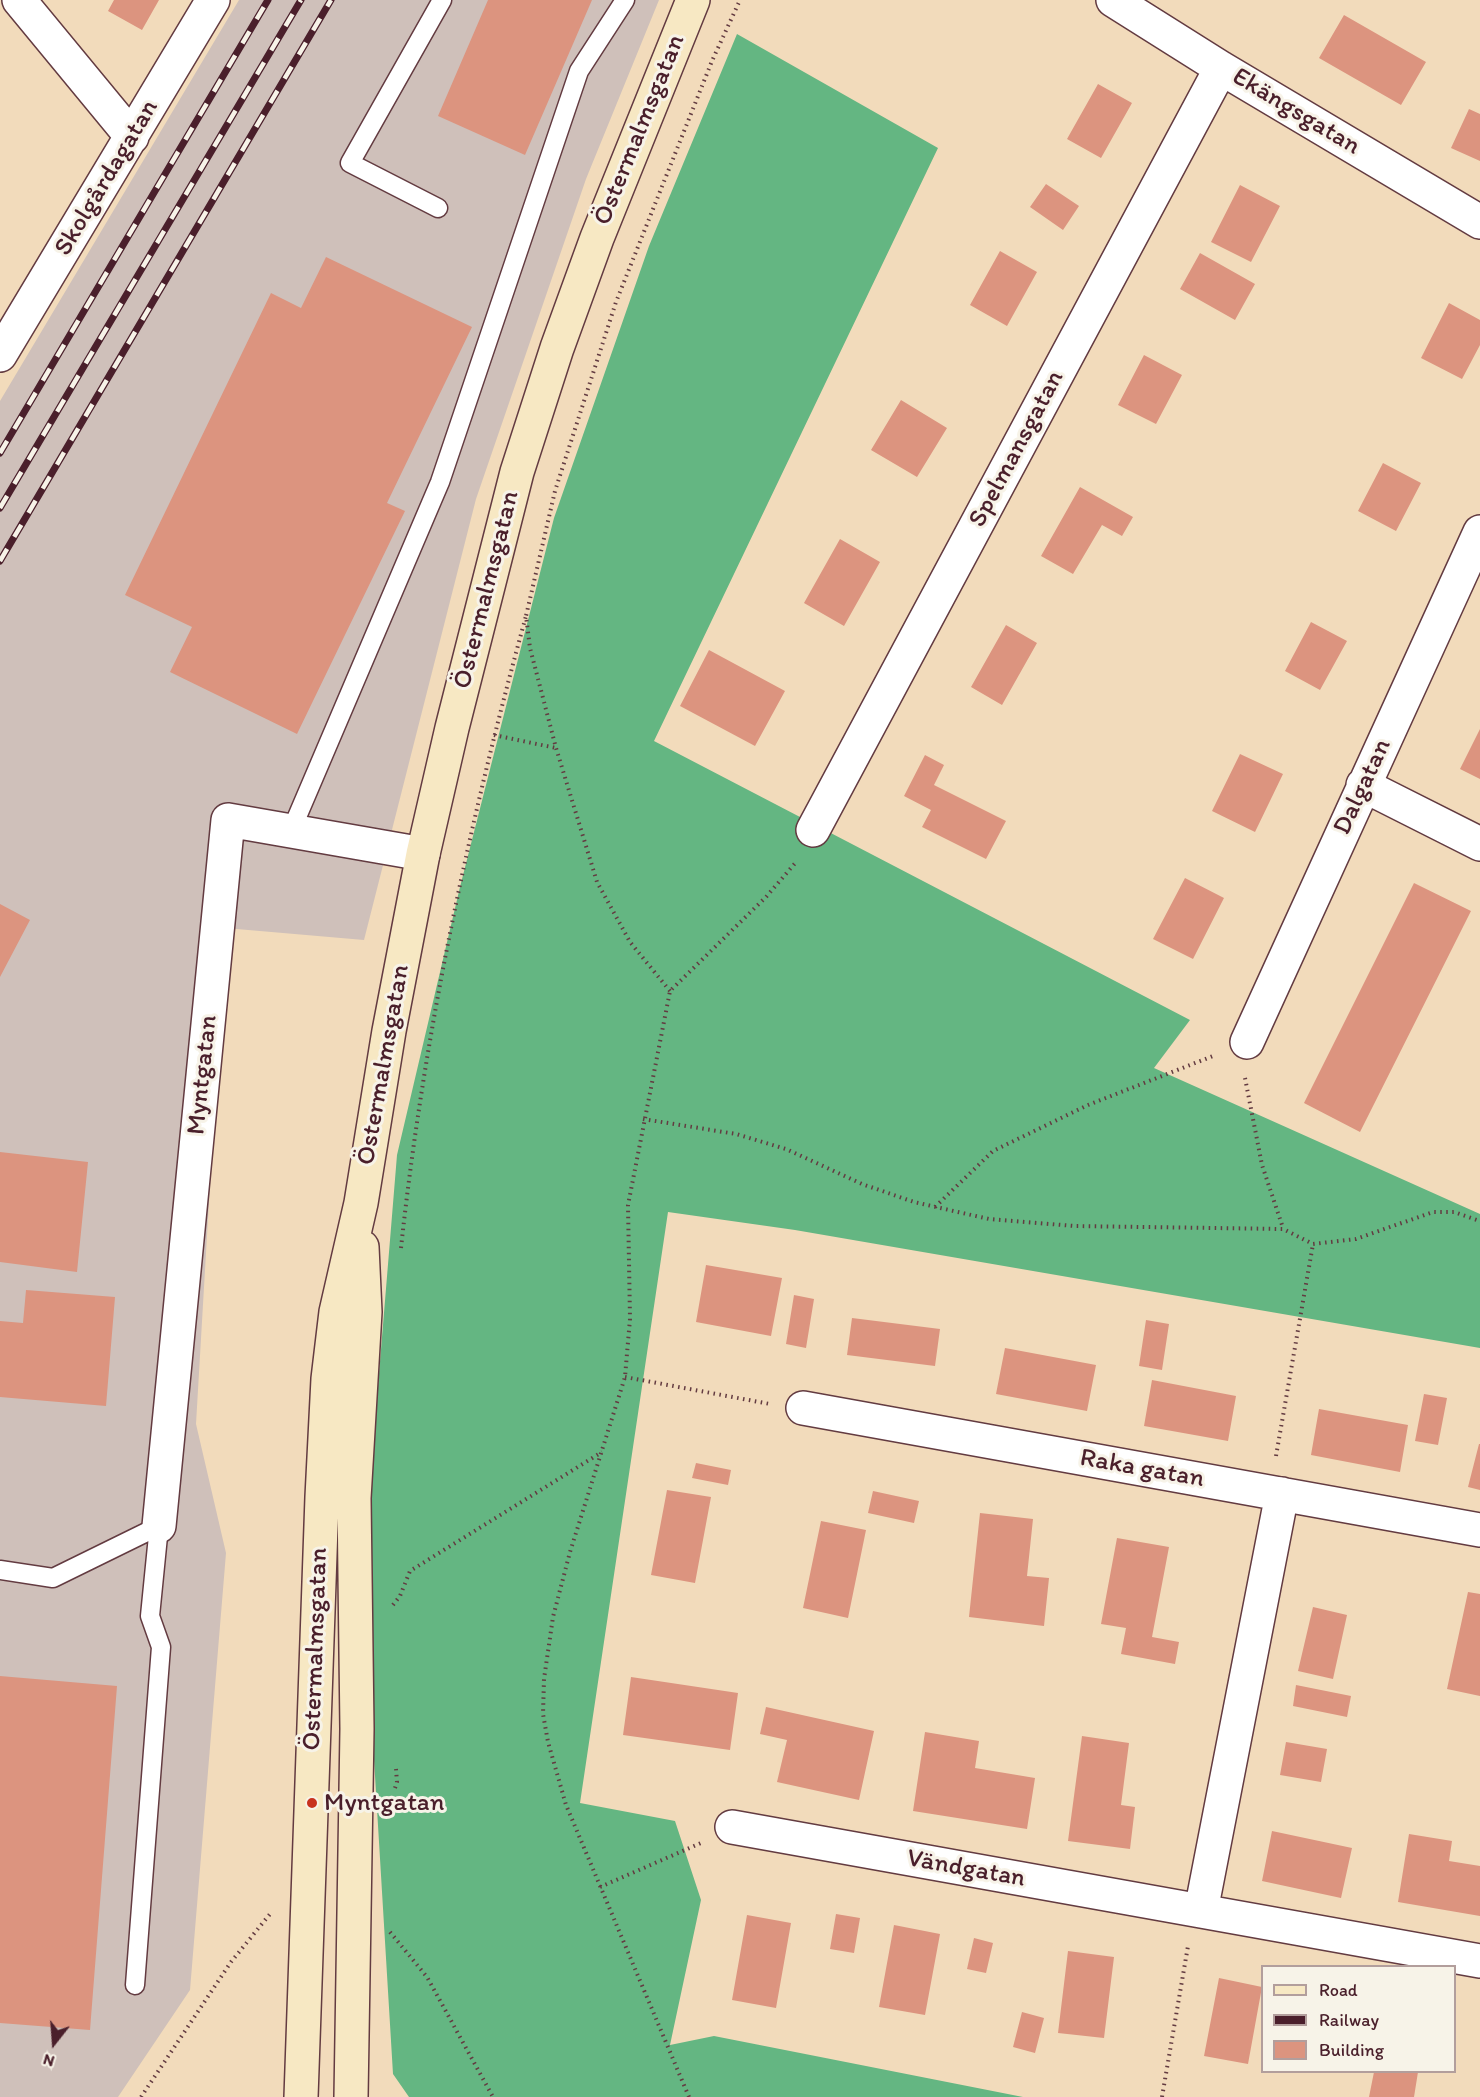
<!DOCTYPE html>
<html>
<head>
<meta charset="utf-8">
<style>
	body { margin:0 }
	#map { position:relative; width:1480px; height:2097px; overflow:hidden; background:#f2dbbb; font-family:Itim,sans-serif }
	canvas { display:block }
	.legend { position:absolute; left:1261px; top:1965px; width:195px; height:108px; box-sizing:border-box; background:#f7f3e8; border:2px solid #b29e9c; margin:0; padding:8px 10px; list-style:none; font-size:18px; color:#4a1f2b }
	.legend li { display:flex; align-items:center; gap:12px; height:30px }
	.legend b { width:30px; border:2px solid #b29e9c }
	.north { position:absolute; left:24px; top:2013px; width:60px; height:60px; -webkit-text-stroke:4px #f7f3e8; paint-order:stroke; rotate:197deg; font-size:16px; font-weight:700; line-height:24px; text-align:center; color:#4a1f2b }
	.north::after { content:''; display:block; margin:auto; width:21px; height:27px; background:#4a1f2b; clip-path:polygon(50% 0,100% 100%,50% 72%,0 100%) }
</style>
</head>
<body>
<div id="map">
<canvas width="1480" height="2097"></canvas>
<ul class="legend">
<li><b style="height:8px;background:#f7e8c3"></b>Road</li>
<li><b style="height:8px;background:#4a1f2b"></b>Railway</li>
<li><b style="height:16px;background:#dc947f"></b>Building</li>
</ul>
<div class="north">N</div>
</div>
<script>
const g = document.querySelector('canvas').getContext('2d');
g.lineJoin = 'round';
function fillPath(path, color) {
  g.fillStyle = color;
  g.fill(path, 'evenodd');
}
function stroke(path, color, width, dash) {
  g.strokeStyle = color;
  g.lineWidth = width;
  g.lineCap = dash ? 'butt' : 'round';
  g.setLineDash(dash || []);
  g.stroke(path);
}
function drawText(font, color, halo, rows, align = 'center') {
  g.font = font + ' Itim,sans-serif';
  g.lineWidth = 6;
  g.setLineDash([]);
  g.textBaseline = 'middle';
  g.strokeStyle = halo;
  g.fillStyle = color;
  for (const [text, x, y, turn = 0] of rows) {
    g.save();
    g.translate(x, y);
    g.rotate((+turn || 0) * Math.PI / 180);
    g.textAlign = isNaN(turn) ? turn : align;
    if (halo) g.strokeText(text, 0, 0);
    g.fillText(text, 0, 0);
    g.restore();
  }
}
const industrial = new Path2D(`
	M 239,0 L 659,0 L 586,179 L 476,499 L 364,940 L 225,928 L 196,1424 L 226,1553 L 190,1990 L 118,2097 L 0,2097 L 0,401 Z`);
const forest = new Path2D(`
	M 737,34 L 938,148 L 654,741 L 1190,1020 L 1154,1068 L 1480,1214 L 1480,1348 L 795,1230 L 668,1212 L 580,1803 L 675,1821 L 701,1900 L 670,2045 L 714,2036 L 1023,2097 L 409,2097 L 393,2074 L 372,1726 L 369,1495 L 397,1155 L 460,887 L 554,518 L 649,246 Z`);
const building = new Path2D(`
	M 114,0 L 159,0 L 142,30 L 108,11 Z
	M 488,0 L 592,0 L 525,155 L 438,116 Z
	M 1344,15 L 1426,62 L 1401,105 L 1319,58 Z
	M 1098,84 L 1132,103 L 1101,158 L 1067,139 Z
	M 1469,109 L 1480,114 L 1480,161 L 1451,148 Z
	M 1046,184 L 1079,206 L 1063,230 L 1030,207 Z
	M 1240,185 L 1280,206 L 1251,262 L 1211,242 Z
	M 1000,251 L 1037,272 L 1007,326 L 970,305 Z
	M 1200,253 L 1255,284 L 1235,320 L 1180,289 Z
	M 326,257 L 472,327 L 387,503 L 405,511 L 297,734 L 170,672 L 192,627 L 125,595 L 271,293 L 301,308 Z
	M 1449,303 L 1480,320 L 1480,345 L 1462,379 L 1421,358 Z
	M 1144,355 L 1182,375 L 1156,424 L 1118,405 Z
	M 901,400 L 947,428 L 917,477 L 871,450 Z
	M 1383,463 L 1421,483 L 1396,531 L 1358,511 Z
	M 1080,487 L 1133,517 L 1122,536 L 1102,525 L 1073,574 L 1041,556 Z
	M 840,539 L 880,562 L 844,626 L 804,603 Z
	M 1311,622 L 1347,641 L 1320,690 L 1285,671 Z
	M 1006,625 L 1037,643 L 1002,705 L 971,687 Z
	M 709,650 L 785,691 L 755,746 L 680,706 Z
	M 1480,729 L 1480,779 L 1460,769 Z
	M 1240,754 L 1283,774 L 1255,832 L 1212,811 Z
	M 925,755 L 944,765 L 934,785 L 1006,821 L 986,859 L 922,827 L 931,810 L 904,796 Z
	M 1185,878 L 1224,898 L 1193,959 L 1153,939 Z
	M 1414,883 L 1471,911 L 1360,1132 L 1304,1103 Z
	M 0,904 L 30,920 L 0,977 Z
	M 0,1152 L 88,1162 L 77,1272 L 0,1262 Z
	M 706,1265 L 782,1278 L 771,1336 L 696,1322 Z
	M 26,1290 L 115,1297 L 106,1406 L 0,1397 L 0,1321 L 23,1323 Z
	M 794,1295 L 814,1299 L 806,1348 L 786,1344 Z
	M 852,1318 L 940,1329 L 935,1366 L 847,1355 Z
	M 1146,1320 L 1169,1324 L 1162,1370 L 1139,1366 Z
	M 1005,1348 L 1096,1365 L 1087,1411 L 996,1394 Z
	M 1152,1380 L 1236,1396 L 1228,1441 L 1144,1426 Z
	M 1424,1394 L 1447,1398 L 1438,1445 L 1415,1441 Z
	M 1319,1409 L 1408,1425 L 1400,1472 L 1311,1455 Z
	M 1479,1444 L 1480,1444 L 1480,1490 L 1468,1487 Z
	M 696,1463 L 731,1470 L 728,1485 L 692,1478 Z
	M 667,1490 L 711,1497 L 695,1583 L 651,1575 Z
	M 873,1491 L 919,1501 L 914,1523 L 868,1513 Z
	M 980,1513 L 1033,1519 L 1027,1576 L 1049,1578 L 1044,1626 L 969,1617 Z
	M 821,1521 L 866,1530 L 848,1618 L 803,1608 Z
	M 1117,1538 L 1169,1547 L 1152,1637 L 1179,1642 L 1175,1664 L 1121,1654 L 1126,1628 L 1101,1624 Z
	M 1468,1592 L 1480,1594 L 1480,1696 L 1447,1689 Z
	M 1313,1607 L 1347,1615 L 1333,1679 L 1298,1671 Z
	M 0,1676 L 117,1686 L 90,2030 L 0,2023 Z
	M 631,1677 L 738,1693 L 730,1750 L 623,1735 Z
	M 1296,1685 L 1351,1696 L 1347,1717 L 1293,1706 Z
	M 766,1707 L 874,1731 L 859,1800 L 777,1782 L 787,1740 L 760,1734 Z
	M 925,1732 L 979,1741 L 975,1768 L 1035,1778 L 1027,1829 L 913,1811 Z
	M 1082,1736 L 1129,1743 L 1121,1805 L 1135,1807 L 1130,1849 L 1068,1841 Z
	M 1286,1742 L 1327,1749 L 1321,1782 L 1280,1775 Z
	M 1272,1831 L 1352,1848 L 1341,1898 L 1262,1881 Z
	M 1409,1834 L 1452,1841 L 1449,1861 L 1480,1866 L 1480,1916 L 1398,1902 Z
	M 836,1914 L 860,1918 L 854,1953 L 830,1949 Z
	M 747,1915 L 791,1923 L 776,2008 L 732,2000 Z
	M 894,1925 L 940,1934 L 925,2015 L 879,2007 Z
	M 974,1938 L 993,1943 L 986,1973 L 967,1969 Z
	M 1068,1951 L 1114,1957 L 1104,2038 L 1058,2033 Z
	M 1219,1978 L 1262,1987 L 1248,2064 L 1204,2056 Z
	M 1022,2012 L 1044,2018 L 1035,2053 L 1013,2047 Z
	M 1374,2072 L 1418,2072 L 1414,2097 L 1369,2097 Z`);
const path = new Path2D(`
	M 494,735 L 556,748
	M 670,991 L 630,942 L 597,882 L 556,748 L 530,648 L 526,616 L 555,491 L 616,302 L 712,61 L 740,0
	M 1245,1078 L 1262,1165 L 1283,1228
	M 643,1119 L 736,1134 L 786,1149 L 862,1184 L 914,1202 L 989,1219 L 1074,1226 L 1283,1229 L 1313,1244 L 1356,1239 L 1433,1212 L 1454,1212 L 1480,1221
	M 935,1207 L 993,1151 L 1088,1105 L 1213,1056
	M 401,1248 C 424,1034 469,823 526,616
	M 625,1377 L 770,1404
	M 1276,1456 L 1313,1244
	M 393,1605 L 400,1596 L 410,1571 L 602,1452
	M 395,1788 L 397,1782 L 396,1769
	M 600,1887 L 701,1843
	M 390,1932 L 427,1977 L 493,2097
	M 141,2097 L 231,1962 L 270,1914
	M 689,2097 L 566,1805 L 548,1742 L 543,1714 L 544,1679 L 553,1617 L 570,1552 L 625,1377 L 630,1319 L 628,1205 L 670,991 L 766,897 L 797,861
	M 1162,2097 L 1188,1946`);
const lane = new Path2D(`
	M 438,208 L 350,163 L 442,0
	M 291,831 L 440,482 L 579,71 L 625,0
	M 0,1570 L 53,1578 L 159,1526
	M 135,1985 L 161,1647 L 150,1616 L 159,1526`);
const street = new Path2D(`
	M 19,0 L 132,137
	M 1113,0 L 1221,68 L 1480,222
	M 0,355 L 213,0
	M 1363,785 L 1480,844
	M 813,830 L 1221,68
	M 1247,1042 L 1480,532
	M 803,1408 L 1480,1530
	M 159,1526 L 228,820 L 423,854
	M 732,1827 L 1480,1961
	M 1201,1911 L 1282,1494`);
const secondary = new Path2D(`
	M 301,2097 L 322,1497 L 328,1379 L 336,1312 L 361,1203 L 389,1031 L 423,854 L 452,728 L 517,472 L 557,348 L 597,238 L 693,0
	M 351,2097 L 357,1729 L 354,1498 L 365,1312 L 362,1247`);
const rail = new Path2D(`
	M 0,453 L 268,0
	M 0,508 L 301,0
	M 0,561 L 331,0`);
const markers = [
	[312,1803,6,"#c8321e"]
];
const streetNames = [
	["Ekängsgatan",1296,112,31],
	["Östermalmsgatan",640,130,-68],
	["Skolgårdagatan",107,178,-59],
	["Spelmansgatan",1017,449,-62],
	["Östermalmsgatan",487,590,-76],
	["Dalgatan",1363,787,-65],
	["Östermalmsgatan",384,1065,-80],
	["Myntgatan",203,1075,-84],
	["Raka gatan",1142,1469,10],
	["Östermalmsgatan",316,1649,-88],
	["Vändgatan",966,1869,10]
];
const poiNames = [
	["Myntgatan",324,1803]
];
fillPath(industrial, '#cfc0ba');
fillPath(forest, '#64b682');
fillPath(building, '#dc947f');
stroke(lane, '#633b41', 21);
stroke(street, '#633b41', 36);
stroke(secondary, '#633b41', 36);
stroke(path, '#633b41', 4, [1.5, 4.5]);
stroke(lane, '#fff', 18);
stroke(street, '#fff', 33);
stroke(secondary, '#f7e8c3', 33);
stroke(rail, '#4a1f2b', 7);
stroke(rail, '#f7f3e8', 4.5, [14]);
for (const [x, y, r, color] of markers) {
  const dot = new Path2D();
  dot.arc(x, y, r, 0, 2 * Math.PI);
  g.fillStyle = color;
  g.fill(dot);
  stroke(dot, '#f7f3e8', 2);
}
drawText('26px', '#4a1f2b', '#f7f3e8', streetNames);
drawText('26px', '#4a1f2b', '#f7f3e8', poiNames, 'left');
</script>
</body>
</html>
